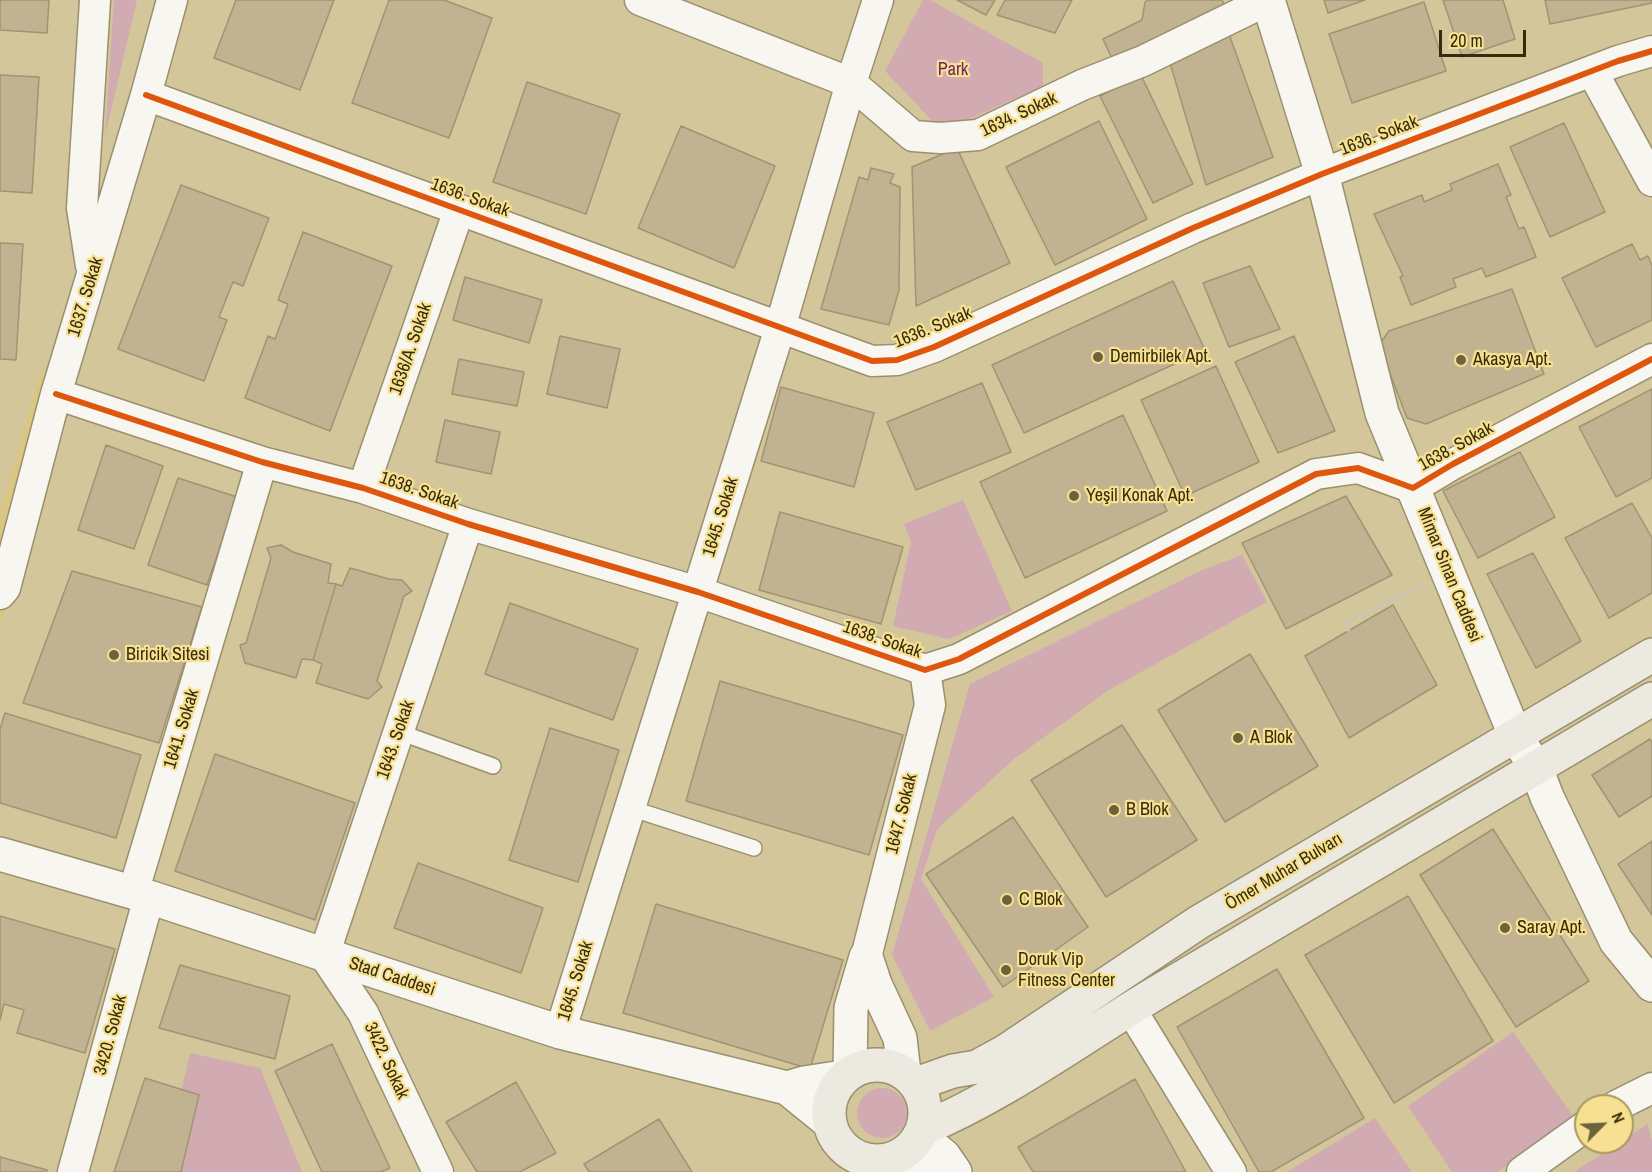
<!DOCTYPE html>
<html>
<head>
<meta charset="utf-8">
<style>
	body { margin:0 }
	#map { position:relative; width:1652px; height:1172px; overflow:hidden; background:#d3c69b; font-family:"Archivo Narrow",sans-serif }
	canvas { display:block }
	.north { position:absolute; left:1574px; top:1094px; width:60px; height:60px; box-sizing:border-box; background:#f7e091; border:2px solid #a9985b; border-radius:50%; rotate:66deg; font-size:16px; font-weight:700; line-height:24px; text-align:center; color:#352c0a }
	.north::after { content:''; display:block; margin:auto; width:21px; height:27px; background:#6c623d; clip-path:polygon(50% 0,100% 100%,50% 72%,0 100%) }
	.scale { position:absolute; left:1439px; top:30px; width:87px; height:27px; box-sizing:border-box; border:3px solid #352c0a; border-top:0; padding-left:8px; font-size:18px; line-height:21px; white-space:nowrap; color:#352c0a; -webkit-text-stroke:4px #f7e091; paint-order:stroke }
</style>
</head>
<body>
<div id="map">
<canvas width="1652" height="1172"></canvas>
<div class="north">N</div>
<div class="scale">20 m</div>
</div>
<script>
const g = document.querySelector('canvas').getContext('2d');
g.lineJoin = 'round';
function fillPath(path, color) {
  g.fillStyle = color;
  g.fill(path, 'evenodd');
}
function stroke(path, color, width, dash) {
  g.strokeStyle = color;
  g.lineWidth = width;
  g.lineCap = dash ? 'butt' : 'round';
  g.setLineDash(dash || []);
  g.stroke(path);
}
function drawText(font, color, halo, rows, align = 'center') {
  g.font = font + ' "Archivo Narrow",sans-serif';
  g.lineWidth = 4.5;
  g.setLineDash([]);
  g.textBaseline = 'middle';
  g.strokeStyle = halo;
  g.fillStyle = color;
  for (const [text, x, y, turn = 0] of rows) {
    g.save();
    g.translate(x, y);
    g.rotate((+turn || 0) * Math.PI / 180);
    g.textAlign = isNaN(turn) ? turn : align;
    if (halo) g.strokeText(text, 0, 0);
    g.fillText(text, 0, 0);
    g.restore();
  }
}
const built = new Path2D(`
	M 41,370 L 69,392 L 0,626 L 0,513 Z`);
const green = new Path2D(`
	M 114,0 L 137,0 L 105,136 Z
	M 923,0 L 930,0 L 1043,63 L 1043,86 L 942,131 L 885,71 Z
	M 963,500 L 1012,611 L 949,639 L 893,626 L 911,542 L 904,524 Z
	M 1242,555 L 1267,602 L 1107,691 L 1014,759 L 937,829 L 921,879 L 994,997 L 930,1031 L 892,955 L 970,684 L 1200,571 Z
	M 1513,1032 L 1577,1122 L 1497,1172 L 1452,1172 L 1408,1106 Z
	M 190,1053 L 260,1068 L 302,1172 L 163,1172 Z
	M857 1113a25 25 0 1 1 50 0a25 25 0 1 1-50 0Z
	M 1375,1118 L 1412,1172 L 1287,1172 Z
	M 1648,1124 L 1652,1141 L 1652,1172 L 1574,1172 Z`);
const building = new Path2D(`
	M 0,0 L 49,0 L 47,33 L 0,30 Z
	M 236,0 L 334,0 L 300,90 L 214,58 Z
	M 389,0 L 444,0 L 492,18 L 449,138 L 352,103 Z
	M 957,0 L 995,0 L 986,15 Z
	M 1005,0 L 1072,0 L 1055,33 L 997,15 Z
	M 1148,0 L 1222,0 L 1227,11 L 1113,61 L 1103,39 L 1142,20 L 1145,2 Z
	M 1324,0 L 1365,0 L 1328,13 Z
	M 1443,0 L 1503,0 L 1515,39 L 1462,57 Z
	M 1545,0 L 1652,0 L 1652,3 L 1550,24 Z
	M 1424,2 L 1446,71 L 1352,103 L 1329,34 Z
	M 1228,31 L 1273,157 L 1206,185 L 1168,56 Z
	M 0,75 L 39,77 L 32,193 L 0,191 Z
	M 1141,75 L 1193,184 L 1153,203 L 1100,96 Z
	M 527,82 L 620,114 L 586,214 L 493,182 Z
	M 1099,121 L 1147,219 L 1055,265 L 1006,167 Z
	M 1564,123 L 1605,212 L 1550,237 L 1510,147 Z
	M 681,126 L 775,166 L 734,268 L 638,228 Z
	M 957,148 L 1010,263 L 916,306 L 912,167 Z
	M 1498,164 L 1511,195 L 1506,197 L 1519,229 L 1524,227 L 1536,257 L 1486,277 L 1482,268 L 1453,279 L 1456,287 L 1411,305 L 1400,277 L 1403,276 L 1374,214 L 1422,195 L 1424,202 L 1452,190 L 1450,184 Z
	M 871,168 L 894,174 L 890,183 L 900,187 L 899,290 L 889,325 L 821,309 L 859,177 L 868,180 Z
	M 181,185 L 269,218 L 243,286 L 233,282 L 219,317 L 227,320 L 204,381 L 118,349 Z
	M 303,232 L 392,266 L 330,431 L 245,398 L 268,336 L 275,339 L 288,304 L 278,300 Z
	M 0,243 L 23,244 L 16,360 L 0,359 Z
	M 1632,244 L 1640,260 L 1648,256 L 1652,266 L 1652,320 L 1596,347 L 1562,278 Z
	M 1250,266 L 1280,329 L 1229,347 L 1203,283 Z
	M 465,277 L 542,300 L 529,343 L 453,320 Z
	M 1173,281 L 1205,350 L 1024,433 L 992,365 Z
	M 1512,289 L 1544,374 L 1426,424 L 1407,418 L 1379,345 L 1389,331 Z
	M 560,336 L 620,349 L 607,408 L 547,394 Z
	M 1294,336 L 1335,431 L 1278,453 L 1235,362 Z
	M 459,359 L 524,372 L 517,406 L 452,394 Z
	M 1216,366 L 1259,462 L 1185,496 L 1141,400 Z
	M 982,383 L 1011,452 L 916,490 L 887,422 Z
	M 781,387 L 874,413 L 854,487 L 761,461 Z
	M 1652,389 L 1652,478 L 1616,497 L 1579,427 Z
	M 1123,415 L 1167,511 L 1025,578 L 980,482 Z
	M 445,420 L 500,432 L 491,474 L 436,462 Z
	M 106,445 L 163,466 L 134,549 L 78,530 Z
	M 1520,452 L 1555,517 L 1478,558 L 1443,491 Z
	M 178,478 L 237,497 L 207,585 L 148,565 Z
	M 1346,496 L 1392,575 L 1286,629 L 1242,543 Z
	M 1632,503 L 1652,538 L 1652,593 L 1609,618 L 1565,538 Z
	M 780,512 L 903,547 L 881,624 L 759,590 Z
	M 281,545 L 293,552 L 331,564 L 328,583 L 336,584 L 313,660 L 302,659 L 296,678 L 245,663 L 240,645 L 246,643 L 271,558 L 267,548 Z
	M 1533,553 L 1581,641 L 1536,668 L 1487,574 Z
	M 350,568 L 389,579 L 402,580 L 412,591 L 404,596 L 377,681 L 382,687 L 368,699 L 316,683 L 322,664 L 313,660 L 336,584 L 342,586 Z
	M 72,571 L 202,607 L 159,743 L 23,703 Z
	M 510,603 L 638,649 L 613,720 L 485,674 Z
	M 1393,605 L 1437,685 L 1349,738 L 1305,656 Z
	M 1250,654 L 1318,766 L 1225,822 L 1158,710 Z
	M 720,681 L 903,735 L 869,855 L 686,801 Z
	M 5,713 L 141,755 L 116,838 L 0,803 L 0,729 Z
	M 1122,725 L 1197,840 L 1106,897 L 1031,780 Z
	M 550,728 L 619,750 L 578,882 L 509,860 Z
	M 1650,739 L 1652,743 L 1652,796 L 1619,817 L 1592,775 Z
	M 215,754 L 355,803 L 315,920 L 175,871 Z
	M 1013,817 L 1088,927 L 1003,987 L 926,874 Z
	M 1493,829 L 1589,981 L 1516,1027 L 1420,875 Z
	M 1652,841 L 1652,915 L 1618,864 Z
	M 418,863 L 543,908 L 521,973 L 394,928 Z
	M 1408,896 L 1493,1041 L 1394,1103 L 1305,955 Z
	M 656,904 L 843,960 L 810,1069 L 623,1013 Z
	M 0,916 L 115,949 L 85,1053 L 17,1033 L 24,1010 L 4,1004 L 0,1020 Z
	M 180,965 L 290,996 L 275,1059 L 159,1028 Z
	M 1277,969 L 1364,1118 L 1271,1172 L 1259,1172 L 1177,1027 Z
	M 332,1044 L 390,1168 L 381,1172 L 322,1172 L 275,1071 Z
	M 145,1078 L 199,1095 L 181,1172 L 114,1172 Z
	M 1135,1079 L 1186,1172 L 1033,1172 L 1018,1147 Z
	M 516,1082 L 556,1153 L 520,1172 L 477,1172 L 446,1122 Z
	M 659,1119 L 692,1172 L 589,1172 L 584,1164 Z
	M 0,1157 L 47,1170 L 47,1172 L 0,1172 Z`);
const path = new Path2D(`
	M 1349,631 L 1344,623 L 1421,586`);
const service = new Path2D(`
	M 399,732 L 493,766
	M 630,808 L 754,848`);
const minor = new Path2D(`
	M 640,0 L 851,83 L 913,136 L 940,138 L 978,135 L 1082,85 L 1143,61 L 1268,0
	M 1592,71 L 1652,181
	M 146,95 L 872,361 L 897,360 L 934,347 L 1193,228 L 1322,174 L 1618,61 L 1652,51
	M 91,266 L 82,208 L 95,0
	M 56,394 L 262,462 L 363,488 L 468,524 L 698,592 L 925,670 L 959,659 L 1316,474 L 1358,468 L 1413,488 L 1453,464 L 1652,359
	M 363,488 L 459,210
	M 0,594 L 5,588 L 56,394 L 146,95 L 172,0
	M 133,893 L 262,462
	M 866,957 L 930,705 L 925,670
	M 1130,1008 L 1231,1172
	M 560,1032 L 780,328 L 851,83 L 878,0
	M 1616,1106 L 1652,1088
	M 73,1172 L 149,897
	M 438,1172 L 363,1013 L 324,955 L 468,524
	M 1522,1172 L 1586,1126`);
const tertiary = new Path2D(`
	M 1268,0 L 1322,174 L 1382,413 L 1515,735 L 1536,768 L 1547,797 L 1616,941 L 1652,985
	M 0,854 L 149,897 L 560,1032 L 787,1088 L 829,1122
	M 866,957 L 875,984 L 900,1038 L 904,1073
	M 850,1073 L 851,1008 L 866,957
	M 787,1088 L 804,1083 L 843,1077
	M 919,1136 L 944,1156 L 955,1172
	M 899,1156 L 924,1172`);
const secondary = new Path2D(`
	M829 1113a48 48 0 1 1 96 0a48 48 0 1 1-96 0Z
	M 916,1084 L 953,1071 L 977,1067 L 1006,1051 L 1199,922 L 1652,655
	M 923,1129 C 1008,1093 1082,1037 1161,990 C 1325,893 1489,796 1652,699`);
const cycleway = new Path2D(`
	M 146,95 L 872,361 L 897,360 L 934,347 L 1193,228 L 1322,174 L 1618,61 L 1652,51
	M 56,394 L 262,462 L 363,488 L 468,524 L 698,592 L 925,670 L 959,659 L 1316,474 L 1358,468 L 1413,488 L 1453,464 L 1652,359`);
const markers = [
	[1098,357,6,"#6c623d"],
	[1461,360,6,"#6c623d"],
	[1074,496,6,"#6c623d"],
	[114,655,6,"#6c623d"],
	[1238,738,6,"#6c623d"],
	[1114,810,6,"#6c623d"],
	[1007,900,6,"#6c623d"],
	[1505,928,6,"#6c623d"],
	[1006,970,6,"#6c623d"]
];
const parkNames = [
	["Park",953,70]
];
const streetNames = [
	["1634. Sokak",1019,115,-25],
	["1636. Sokak",1379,136,-21],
	["1636. Sokak",470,198,20],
	["1637. Sokak",86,297,-73],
	["1636. Sokak",933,328,-22],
	["1636/A. Sokak",411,349,-71],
	["1638. Sokak",1456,447,-29],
	["1638. Sokak",419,491,19],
	["1645. Sokak",721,517,-73],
	["Mimar Sinan Caddesi",1449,575,68],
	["1638. Sokak",882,640,19],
	["1641. Sokak",182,729,-73],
	["1643. Sokak",396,740,-71],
	["1647. Sokak",902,814,-76],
	["Ömer Muhar Bulvarı",1284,872,-31],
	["Stad Caddesi",392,977,18],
	["1645. Sokak",576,981,-73],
	["3420. Sokak",111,1035,-75],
	["3422. Sokak",386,1061,65]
];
const poiNames = [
	["Demirbilek Apt.",1110,357],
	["Akasya Apt.",1473,360],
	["Yeşil Konak Apt.",1086,496],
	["Biricik Sitesi",126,655],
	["A Blok",1250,738],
	["B Blok",1126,810],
	["C Blok",1019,900],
	["Saray Apt.",1517,928],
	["Doruk Vip",1018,960],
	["Fitness Center",1018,981]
];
fillPath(built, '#dac683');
fillPath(green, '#d1aab2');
fillPath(building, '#c1b292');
stroke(building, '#a29373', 1.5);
stroke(service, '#9a906d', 18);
stroke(minor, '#9a906d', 33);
stroke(tertiary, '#9a906d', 36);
stroke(secondary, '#9a906d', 36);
stroke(path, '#cac5b8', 4, [6, 3]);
stroke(service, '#f8f6f0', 15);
stroke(minor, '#f8f6f0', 30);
stroke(tertiary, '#f8f6f0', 33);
stroke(secondary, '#ece9e0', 33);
stroke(cycleway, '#df570c', 6);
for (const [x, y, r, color] of markers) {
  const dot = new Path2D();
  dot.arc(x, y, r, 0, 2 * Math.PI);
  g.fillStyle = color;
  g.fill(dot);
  stroke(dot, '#f7e091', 2);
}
drawText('18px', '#712267', '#f7e091', parkNames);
drawText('18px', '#352c0a', '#f7e091', streetNames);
drawText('18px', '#352c0a', '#f7e091', poiNames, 'left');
</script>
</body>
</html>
